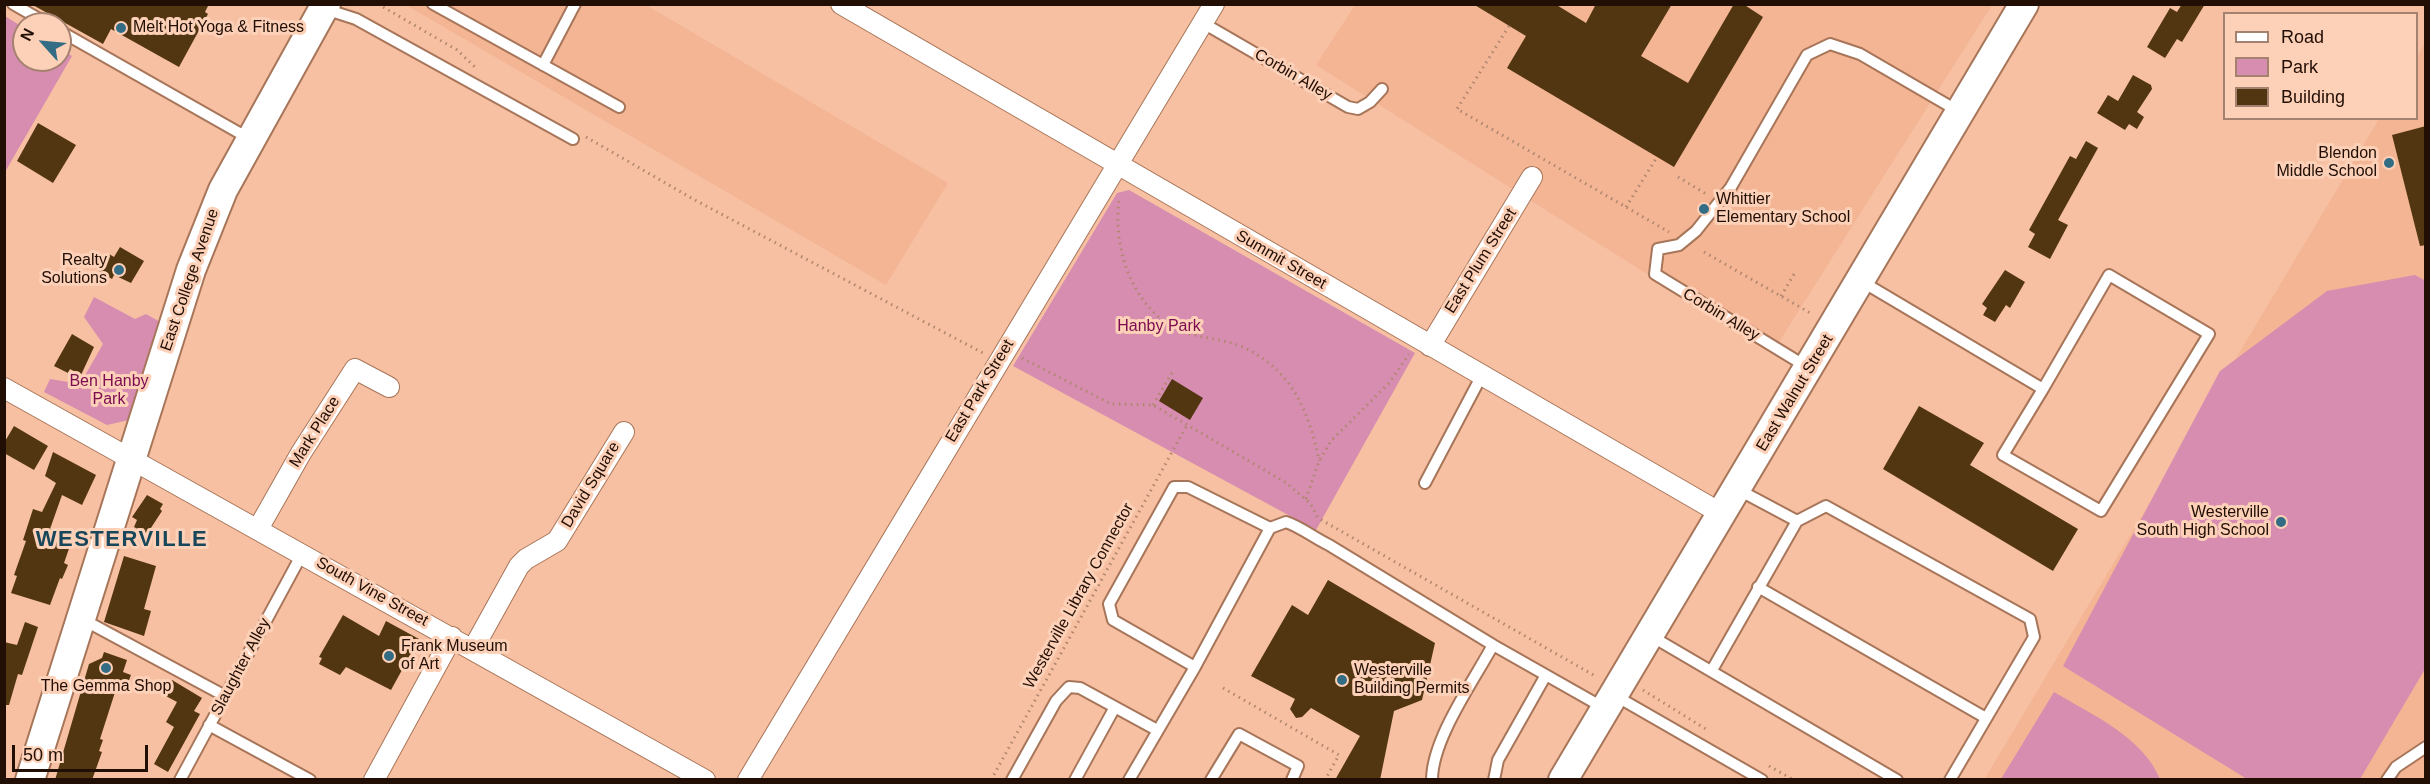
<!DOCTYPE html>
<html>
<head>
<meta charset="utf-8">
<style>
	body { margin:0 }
	#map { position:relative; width:2430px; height:784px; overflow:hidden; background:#f7c0a2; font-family:Arial,sans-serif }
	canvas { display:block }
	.frame { position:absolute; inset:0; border:6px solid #210e04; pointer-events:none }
	.legend { position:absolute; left:2223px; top:12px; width:195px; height:108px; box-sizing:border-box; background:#fdd0b8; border:2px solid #a58270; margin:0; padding:8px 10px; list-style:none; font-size:18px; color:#210e04 }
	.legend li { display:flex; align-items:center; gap:12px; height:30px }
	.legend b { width:30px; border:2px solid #a58270 }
	.north { position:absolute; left:12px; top:12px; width:60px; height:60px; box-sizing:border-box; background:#fdd0b8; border:2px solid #a58270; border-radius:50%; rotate:297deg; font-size:16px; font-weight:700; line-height:24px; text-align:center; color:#210e04 }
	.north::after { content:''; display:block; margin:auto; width:21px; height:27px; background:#336c85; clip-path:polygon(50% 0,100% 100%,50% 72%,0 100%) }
	.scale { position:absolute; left:12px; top:745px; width:136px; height:27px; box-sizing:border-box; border:3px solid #210e04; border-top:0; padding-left:8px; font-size:18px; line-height:21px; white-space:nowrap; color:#210e04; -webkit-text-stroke:4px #fdd0b8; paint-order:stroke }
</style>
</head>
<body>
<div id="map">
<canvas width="2430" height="784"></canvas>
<div class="frame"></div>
<ul class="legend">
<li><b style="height:8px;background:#fff"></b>Road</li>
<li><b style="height:16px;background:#d68db0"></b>Park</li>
<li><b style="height:16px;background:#523611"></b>Building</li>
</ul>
<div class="north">N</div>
<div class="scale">50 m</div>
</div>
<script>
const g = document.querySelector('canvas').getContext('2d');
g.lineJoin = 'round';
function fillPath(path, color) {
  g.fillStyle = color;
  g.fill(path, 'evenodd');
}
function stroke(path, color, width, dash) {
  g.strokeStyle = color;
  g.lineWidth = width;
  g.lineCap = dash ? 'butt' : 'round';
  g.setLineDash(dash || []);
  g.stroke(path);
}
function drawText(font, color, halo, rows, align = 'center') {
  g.font = font + ' Arial,sans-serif';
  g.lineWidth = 6;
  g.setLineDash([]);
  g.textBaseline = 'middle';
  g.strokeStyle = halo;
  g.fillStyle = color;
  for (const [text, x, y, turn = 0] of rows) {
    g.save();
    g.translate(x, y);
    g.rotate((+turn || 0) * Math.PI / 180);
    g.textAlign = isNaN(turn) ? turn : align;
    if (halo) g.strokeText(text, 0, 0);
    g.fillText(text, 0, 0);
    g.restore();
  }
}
const built = new Path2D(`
	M 406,5 L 646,5 L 948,183 L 886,285 Z
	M 1355,5 L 1992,5 L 1772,353 L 1316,65 Z
	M 2425,42 L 2425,779 L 1984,780 L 2379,119 L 2416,118 L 2417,57 Z`);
const green = new Path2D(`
	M 5,16 L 24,28 L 24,60 L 60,60 L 60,49 L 72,56 L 5,172 Z
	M 1129,190 L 1415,353 L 1316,530 L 1013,366 L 1117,193 Z
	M 2415,275 L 2426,281 L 2425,669 L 2360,779 L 2247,779 L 2063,666 L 2220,371 L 2327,291 Z
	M 94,297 L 135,319 L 146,314 L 162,323 L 129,420 L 107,425 L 44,392 L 50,379 L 80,384 L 103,344 L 84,317 Z
	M 2054,692 C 2092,715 2142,736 2160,779 L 2001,779 Z`);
const building = new Path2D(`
	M 31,4 L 209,4 L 205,12 L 208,14 L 179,67 L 111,29 L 103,44 Z
	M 1473,4 L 1555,4 L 1586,23 L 1596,4 L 1672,4 L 1641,56 L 1688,83 L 1734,4 L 1743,4 L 1763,17 L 1674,167 L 1507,68 L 1526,36 Z
	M 2182,4 L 2205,4 L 2182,42 L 2177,39 L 2165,58 L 2147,47 L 2170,8 L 2177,12 Z
	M 2133,75 L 2151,85 L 2152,89 L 2137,112 L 2144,117 L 2137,129 L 2129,124 L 2125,130 L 2097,113 L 2108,95 L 2118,101 Z
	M 38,123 L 76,145 L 53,183 L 17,161 Z
	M 2426,126 L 2426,245 L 2420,246 L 2392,135 Z
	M 2086,141 L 2098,148 L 2058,220 L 2068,225 L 2050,259 L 2028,247 L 2035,234 L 2029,230 L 2070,156 L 2076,159 Z
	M 120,247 L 144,261 L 131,283 L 114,275 L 112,279 L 99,271 L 109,254 L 114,257 Z
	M 2005,270 L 2025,282 L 2010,308 L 2006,305 L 1995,322 L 1983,315 L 1987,308 L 1982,304 Z
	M 72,334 L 94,347 L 81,375 L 70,369 L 68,373 L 54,366 Z
	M 1172,379 L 1203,398 L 1190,420 L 1159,401 Z
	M 1919,406 L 1984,443 L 1970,465 L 2078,529 L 2053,571 L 1883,469 Z
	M 14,426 L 48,446 L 34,470 L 4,453 L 4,443 Z
	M 53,452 L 96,475 L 82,505 L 62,495 L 50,529 L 72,540 L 64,563 L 68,565 L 62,579 L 60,578 L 50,605 L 11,593 L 17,576 L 14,575 L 26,541 L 23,540 L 33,509 L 42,512 L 56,483 L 45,476 Z
	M 147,495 L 163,504 L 160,509 L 162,511 L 147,534 L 134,527 L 137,520 L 132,517 Z
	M 124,556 L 156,566 L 144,609 L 151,611 L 144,636 L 104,622 Z
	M 1328,580 L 1435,643 L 1422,700 L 1394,711 L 1380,780 L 1335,780 L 1360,736 L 1311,708 L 1302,717 L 1296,718 L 1290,709 L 1295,699 L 1251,676 L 1292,605 L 1308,615 Z
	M 343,615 L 379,636 L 386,621 L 419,639 L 391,690 L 346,667 L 340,675 L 319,664 L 322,658 L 319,657 Z
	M 25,622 L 38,627 L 22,675 L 18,674 L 9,705 L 4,705 L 4,642 L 17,645 Z
	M 104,652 L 127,660 L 123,672 L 131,675 L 126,688 L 117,686 L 100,739 L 103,740 L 99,751 L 102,752 L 92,780 L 55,780 L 89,664 L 102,658 Z
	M 172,680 L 202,698 L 194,711 L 200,714 L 168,772 L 154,764 L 174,727 L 166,722 L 177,702 L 164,695 Z`);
const path = new Path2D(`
	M 378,4 L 457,50 L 476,68
	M 1509,26 L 1457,109 L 1669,232
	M 586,137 L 693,199 L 983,353
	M 1678,177 L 1708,195
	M 1119,201 C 1112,250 1135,316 1187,333 C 1207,339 1230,340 1249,350 C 1293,373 1310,414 1319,461
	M 1626,207 L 1657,157
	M 1704,252 L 1812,314
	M 1781,296 L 1796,271
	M 1022,358 L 1111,404 L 1153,405 L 1285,482 L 1310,503 L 1318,518 L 1597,677
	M 1153,405 L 1173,371
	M 1306,499 L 1319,461 L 1331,441 L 1389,383 L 1409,354
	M 1223,688 L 1339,755 L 1325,780
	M 1643,690 L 1709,731
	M 1769,766 L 1794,780
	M 991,780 L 1187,425`);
const lane = new Path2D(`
	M 13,4 L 48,24
	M 433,4 L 619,107
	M 325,9 L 356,19 L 573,139
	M 1203,23 L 1348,107 L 1358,109 L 1370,102 L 1382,89
	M 60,31 L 250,139
	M 543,65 L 575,4
	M 1861,281 L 2043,389 L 2003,455 L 2101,511 L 2209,334 L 2109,275 L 2043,389
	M 1807,367 L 1655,274 L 1658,249 L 1679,245 L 1696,231 L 1731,187 L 1807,55 L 1830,44 L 1860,54 L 1958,111
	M 1425,483 L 1482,375
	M 1737,489 L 1797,521
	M 1758,587 L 1986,718
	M 82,619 L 225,696
	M 1651,636 L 1897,780
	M 1195,667 L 1113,620 L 1109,604 L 1174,487 L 1188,487 L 1270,528
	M 1712,670 L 1797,521 L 1826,506 L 2030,619 L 2034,637 L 1950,780
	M 1614,695 L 1762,780
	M 209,725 L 310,780
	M 180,780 L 302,554
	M 1012,780 L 1056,701 L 1069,687 L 1080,688 L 1157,730
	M 1075,780 L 1115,707
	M 1129,780 L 1195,667 L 1270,528 L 1286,522 C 1301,527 1314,538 1329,545 L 1493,645 L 1604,708
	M 1211,780 L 1239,734 L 1298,766 L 1292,780
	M 1432,780 C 1432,739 1473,682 1493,645
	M 1494,780 L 1498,760 L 1546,675
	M 2387,780 L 2396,767 L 2426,747`);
const street = new Path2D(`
	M 841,4 L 1722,514
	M 1430,346 L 1532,177
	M 4,388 L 705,780
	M 258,529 L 301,453 L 355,369 L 389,387
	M 473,649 L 519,566 L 526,559 L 557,541 L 624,432
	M 374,780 L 452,637
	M 748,780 L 1214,4`);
const secondary = new Path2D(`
	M 30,780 L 191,270 L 223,190 L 326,4
	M 1563,780 L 2024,4`);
const markers = [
	[121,28,6,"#336c85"],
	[2389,163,6,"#336c85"],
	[1704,209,6,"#336c85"],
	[119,270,6,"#336c85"],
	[2281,522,6,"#336c85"],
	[389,656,6,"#336c85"],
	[106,668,6,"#336c85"],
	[1342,680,6,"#336c85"]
];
const poiNames = [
	["Melt Hot Yoga & Fitness",133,28],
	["Blendon",2377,154,"right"],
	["Middle School",2377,172,"right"],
	["Whittier",1716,200],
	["Elementary School",1716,218],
	["Realty",107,261,"right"],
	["Solutions",107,279,"right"],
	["Westerville",2269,513,"right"],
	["South High School",2269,531,"right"],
	["Frank Museum",401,647],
	["of Art",401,665],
	["Westerville",1354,671],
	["Building Permits",1354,689],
	["The Gemma Shop",106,687,"center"]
];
const streetNames = [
	["Corbin Alley",1293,75,30],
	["Summit Street",1281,260,30],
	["East Plum Street",1481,261,-58],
	["East College Avenue",190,280,-71],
	["Corbin Alley",1721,315,31],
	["East Park Street",980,391,-59],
	["East Walnut Street",1795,393,-59],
	["Mark Place",315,432,-58],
	["David Square",591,485,-59],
	["South Vine Street",372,592,29],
	["Westerville Library Connector",1079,596,-61],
	["Slaughter Alley",241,667,-62]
];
const parkNames = [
	["Hanby Park",1159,327],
	["Ben Hanby",109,382],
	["Park",109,400]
];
const districtNames = [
	["WESTERVILLE",122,540]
];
fillPath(built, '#f3b594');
fillPath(green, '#d68db0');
fillPath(building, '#523611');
stroke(lane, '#a77559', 14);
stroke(street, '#a77559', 22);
stroke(secondary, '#a77559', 32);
stroke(path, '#b1866f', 3, [1.5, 4.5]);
stroke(lane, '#fff', 10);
stroke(street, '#fff', 20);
stroke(secondary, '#fff', 28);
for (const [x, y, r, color] of markers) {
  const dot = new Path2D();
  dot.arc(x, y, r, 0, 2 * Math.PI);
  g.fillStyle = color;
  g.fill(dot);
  stroke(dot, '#fdd0b8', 2);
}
drawText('16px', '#210e04', '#fdd0b8', poiNames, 'left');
drawText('16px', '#210e04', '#fdd0b8', streetNames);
drawText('16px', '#7b0c51', '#fdd0b8', parkNames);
g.letterSpacing = '1.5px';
drawText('bold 22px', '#18475b', '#fdd0b8', districtNames);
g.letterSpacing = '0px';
</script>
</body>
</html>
